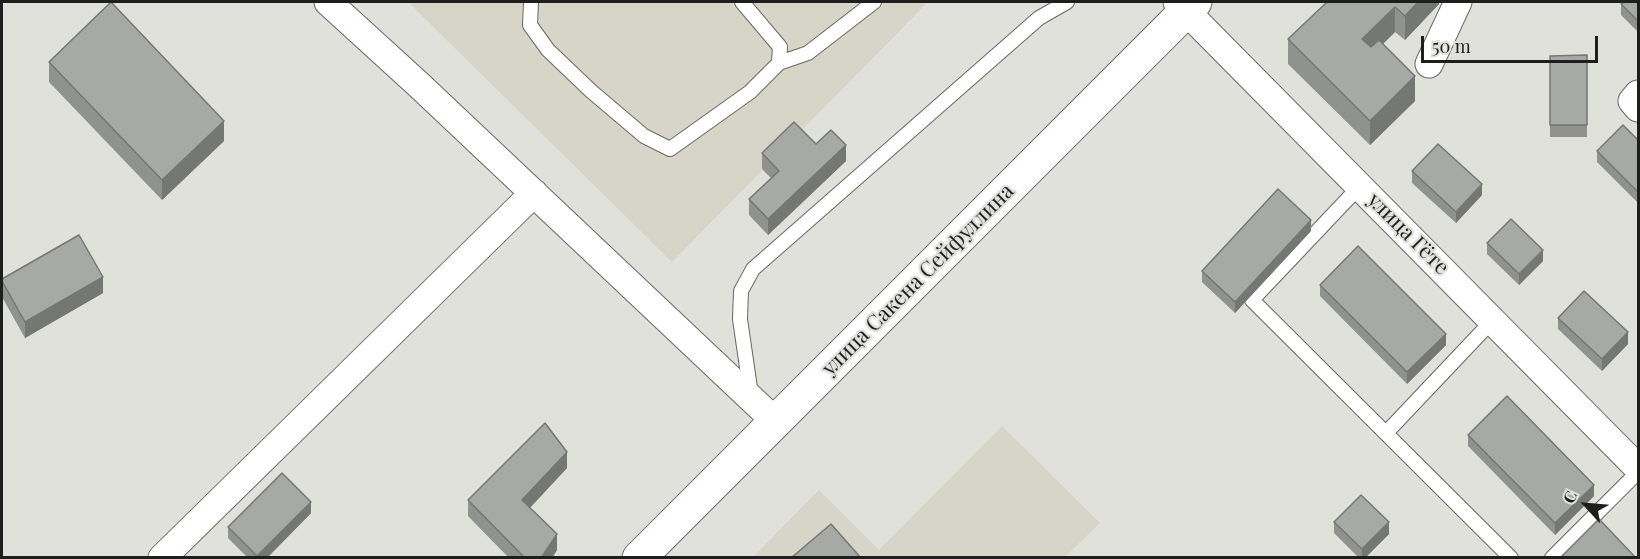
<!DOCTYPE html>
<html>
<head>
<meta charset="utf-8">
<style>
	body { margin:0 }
	#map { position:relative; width:1640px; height:559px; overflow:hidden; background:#e1e1db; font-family:"Playfair Display",serif }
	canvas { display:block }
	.frame { position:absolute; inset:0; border:3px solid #1e1e1c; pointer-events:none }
	.north { position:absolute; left:1556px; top:475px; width:60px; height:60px; -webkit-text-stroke:4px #e1e1db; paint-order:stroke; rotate:296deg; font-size:16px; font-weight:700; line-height:24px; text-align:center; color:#1e1e1c }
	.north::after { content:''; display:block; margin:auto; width:21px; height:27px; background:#1e1e1c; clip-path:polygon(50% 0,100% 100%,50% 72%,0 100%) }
	.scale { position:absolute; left:1421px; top:36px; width:177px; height:27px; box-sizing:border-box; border:3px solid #1e1e1c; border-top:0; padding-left:8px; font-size:18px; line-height:21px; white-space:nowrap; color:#1e1e1c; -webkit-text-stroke:4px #e1e1db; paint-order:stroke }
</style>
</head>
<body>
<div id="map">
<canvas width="1640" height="559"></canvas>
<div class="frame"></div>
<div class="north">С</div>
<div class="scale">50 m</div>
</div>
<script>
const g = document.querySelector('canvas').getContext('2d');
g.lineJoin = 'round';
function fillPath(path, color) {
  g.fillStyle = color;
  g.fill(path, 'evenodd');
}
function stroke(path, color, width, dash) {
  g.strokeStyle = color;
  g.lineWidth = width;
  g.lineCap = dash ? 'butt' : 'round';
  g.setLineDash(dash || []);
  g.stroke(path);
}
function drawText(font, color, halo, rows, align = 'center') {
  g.font = font + ' "Playfair Display",serif';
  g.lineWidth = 4.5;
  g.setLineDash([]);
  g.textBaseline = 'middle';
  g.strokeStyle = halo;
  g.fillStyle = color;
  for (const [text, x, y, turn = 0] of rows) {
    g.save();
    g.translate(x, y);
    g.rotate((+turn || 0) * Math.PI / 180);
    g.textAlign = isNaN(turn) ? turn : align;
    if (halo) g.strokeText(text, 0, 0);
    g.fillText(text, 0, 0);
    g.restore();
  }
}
const built = new Path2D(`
	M 408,2 L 928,2 L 672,262 Z
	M 1002,426 L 1100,523 L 1065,557 L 752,558 L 819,490 L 879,550 Z`);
const service = new Path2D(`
	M 531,2 L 530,25 L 548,50 L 591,91 L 644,136 L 670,149 L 750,92 L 779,63 L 808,53 L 874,2
	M 742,2 L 780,47 L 779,63
	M 1360,186 L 1252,300 L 1511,558
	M 751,395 L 740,319 L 741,291 L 753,269 L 1039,18 L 1067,2
	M 1386,433 L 1493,320
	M 1552,558 L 1638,472`);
const minor = new Path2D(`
	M 328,2 L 419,85 L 776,422
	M 1177,2 L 1638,468
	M 1429,64 L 1458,2
	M 1638,94 L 1632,101 L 1638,108
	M 162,558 L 534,193`);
const tertiary = new Path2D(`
	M 639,558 L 1195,2`);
const wall = new Path2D(`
	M 1327,2 L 1439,2 L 1439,4 L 1405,40 L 1395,32 L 1383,44 L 1415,101 L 1370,145 L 1288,64 L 1288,39 Z
	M 1638,2 L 1638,32 L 1621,15 L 1621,4 Z
	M 1587,55 L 1587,137 L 1550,137 L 1550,56 Z
	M 49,62 L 224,141 L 162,200 L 49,82 Z
	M 1638,140 L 1637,202 L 1597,162 L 1597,151 Z
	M 816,144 L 846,161 L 768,235 L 749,215 L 749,199 L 771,178 L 762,169 L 762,153 Z
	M 1412,171 L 1482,195 L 1456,223 L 1412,183 Z
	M 1311,231 L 1235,313 L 1202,282 L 1202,271 Z
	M 1487,243 L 1543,261 L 1519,285 L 1487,254 Z
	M 2,279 L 103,293 L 25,338 L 2,297 Z
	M 1320,285 L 1446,345 L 1407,384 L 1320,296 Z
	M 1558,318 L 1628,344 L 1602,371 L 1558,329 Z
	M 1468,435 L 1594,496 L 1555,535 L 1468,446 Z
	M 567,468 L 530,508 L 557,550 L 552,558 L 509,558 L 468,516 L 468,500 Z
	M 311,513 L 267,558 L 248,558 L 228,538 L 228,527 Z
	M 1334,522 L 1389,534 L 1365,558 L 1359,558 L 1334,533 Z`);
const shadedWall = new Path2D(`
	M 1418,2 L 1439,2 L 1439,4 L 1405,40 L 1405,16 Z
	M 1395,7 L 1395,32 L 1362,64 L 1362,39 Z
	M 1415,76 L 1415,101 L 1370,145 L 1370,121 Z
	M 224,121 L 224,141 L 162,200 L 162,180 Z
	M 846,145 L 846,161 L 768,235 L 768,219 Z
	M 1482,184 L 1482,195 L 1456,223 L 1456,212 Z
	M 1311,220 L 1311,231 L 1235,313 L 1235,302 Z
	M 1543,250 L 1543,261 L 1519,285 L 1519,274 Z
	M 103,277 L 103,293 L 25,338 L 25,322 Z
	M 1628,332 L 1628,344 L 1602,371 L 1602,359 Z
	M 1446,334 L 1446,345 L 1407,384 L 1407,372 Z
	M 567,452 L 567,468 L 522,516 L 522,500 Z
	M 1594,485 L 1594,496 L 1555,535 L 1555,523 Z
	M 311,502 L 311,513 L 267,558 L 257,558 L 257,556 Z
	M 1389,522 L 1389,534 L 1365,558 L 1362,558 L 1362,549 Z
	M 557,534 L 557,550 L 552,558 L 541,558 Z`);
const building = new Path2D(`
	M 111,2 L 224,121 L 162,180 L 49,62 Z
	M 1327,2 L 1418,2 L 1405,16 L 1395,7 L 1362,39 L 1371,47 L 1379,40 L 1415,76 L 1370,121 L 1288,39 Z
	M 1624,2 L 1638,2 L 1638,21 L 1621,4 Z
	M 1587,55 L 1587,125 L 1550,125 L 1550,56 Z
	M 794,122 L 816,144 L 831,130 L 846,145 L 768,219 L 749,199 L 779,171 L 762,153 Z
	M 1623,125 L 1638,140 L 1638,190 L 1637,191 L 1597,151 Z
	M 1438,144 L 1482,184 L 1456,212 L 1412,171 Z
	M 1278,189 L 1311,220 L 1235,302 L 1202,271 Z
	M 1511,219 L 1543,250 L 1519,274 L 1487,243 Z
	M 79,235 L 103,277 L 25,322 L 2,281 L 2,279 Z
	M 1358,246 L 1446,334 L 1407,372 L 1320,285 Z
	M 1584,291 L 1628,332 L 1602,359 L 1558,318 Z
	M 1507,396 L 1594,485 L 1555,523 L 1468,435 Z
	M 545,423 L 567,452 L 522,500 L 557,534 L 541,558 L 525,558 L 468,500 Z
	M 282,473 L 311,502 L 257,556 L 228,527 Z
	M 1361,495 L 1389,522 L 1362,549 L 1334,522 Z
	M 1599,519 L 1636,558 L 1560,558 Z
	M 831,524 L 861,558 L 791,558 Z`);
const streetNames = [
	["улица Гёте",1408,234,45],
	["улица Сакена Сейфуллина",918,280,-45]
];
fillPath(built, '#d7d5c7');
stroke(service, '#686863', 16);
stroke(minor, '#686863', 29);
stroke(tertiary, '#686863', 35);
stroke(service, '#fff', 14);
stroke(minor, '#fff', 27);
stroke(tertiary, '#fff', 33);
fillPath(wall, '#90928d');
fillPath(shadedWall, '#757773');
fillPath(building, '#a7aaa4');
stroke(building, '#757773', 1.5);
drawText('21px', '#1e1e1c', '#e1e1db', streetNames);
</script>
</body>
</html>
